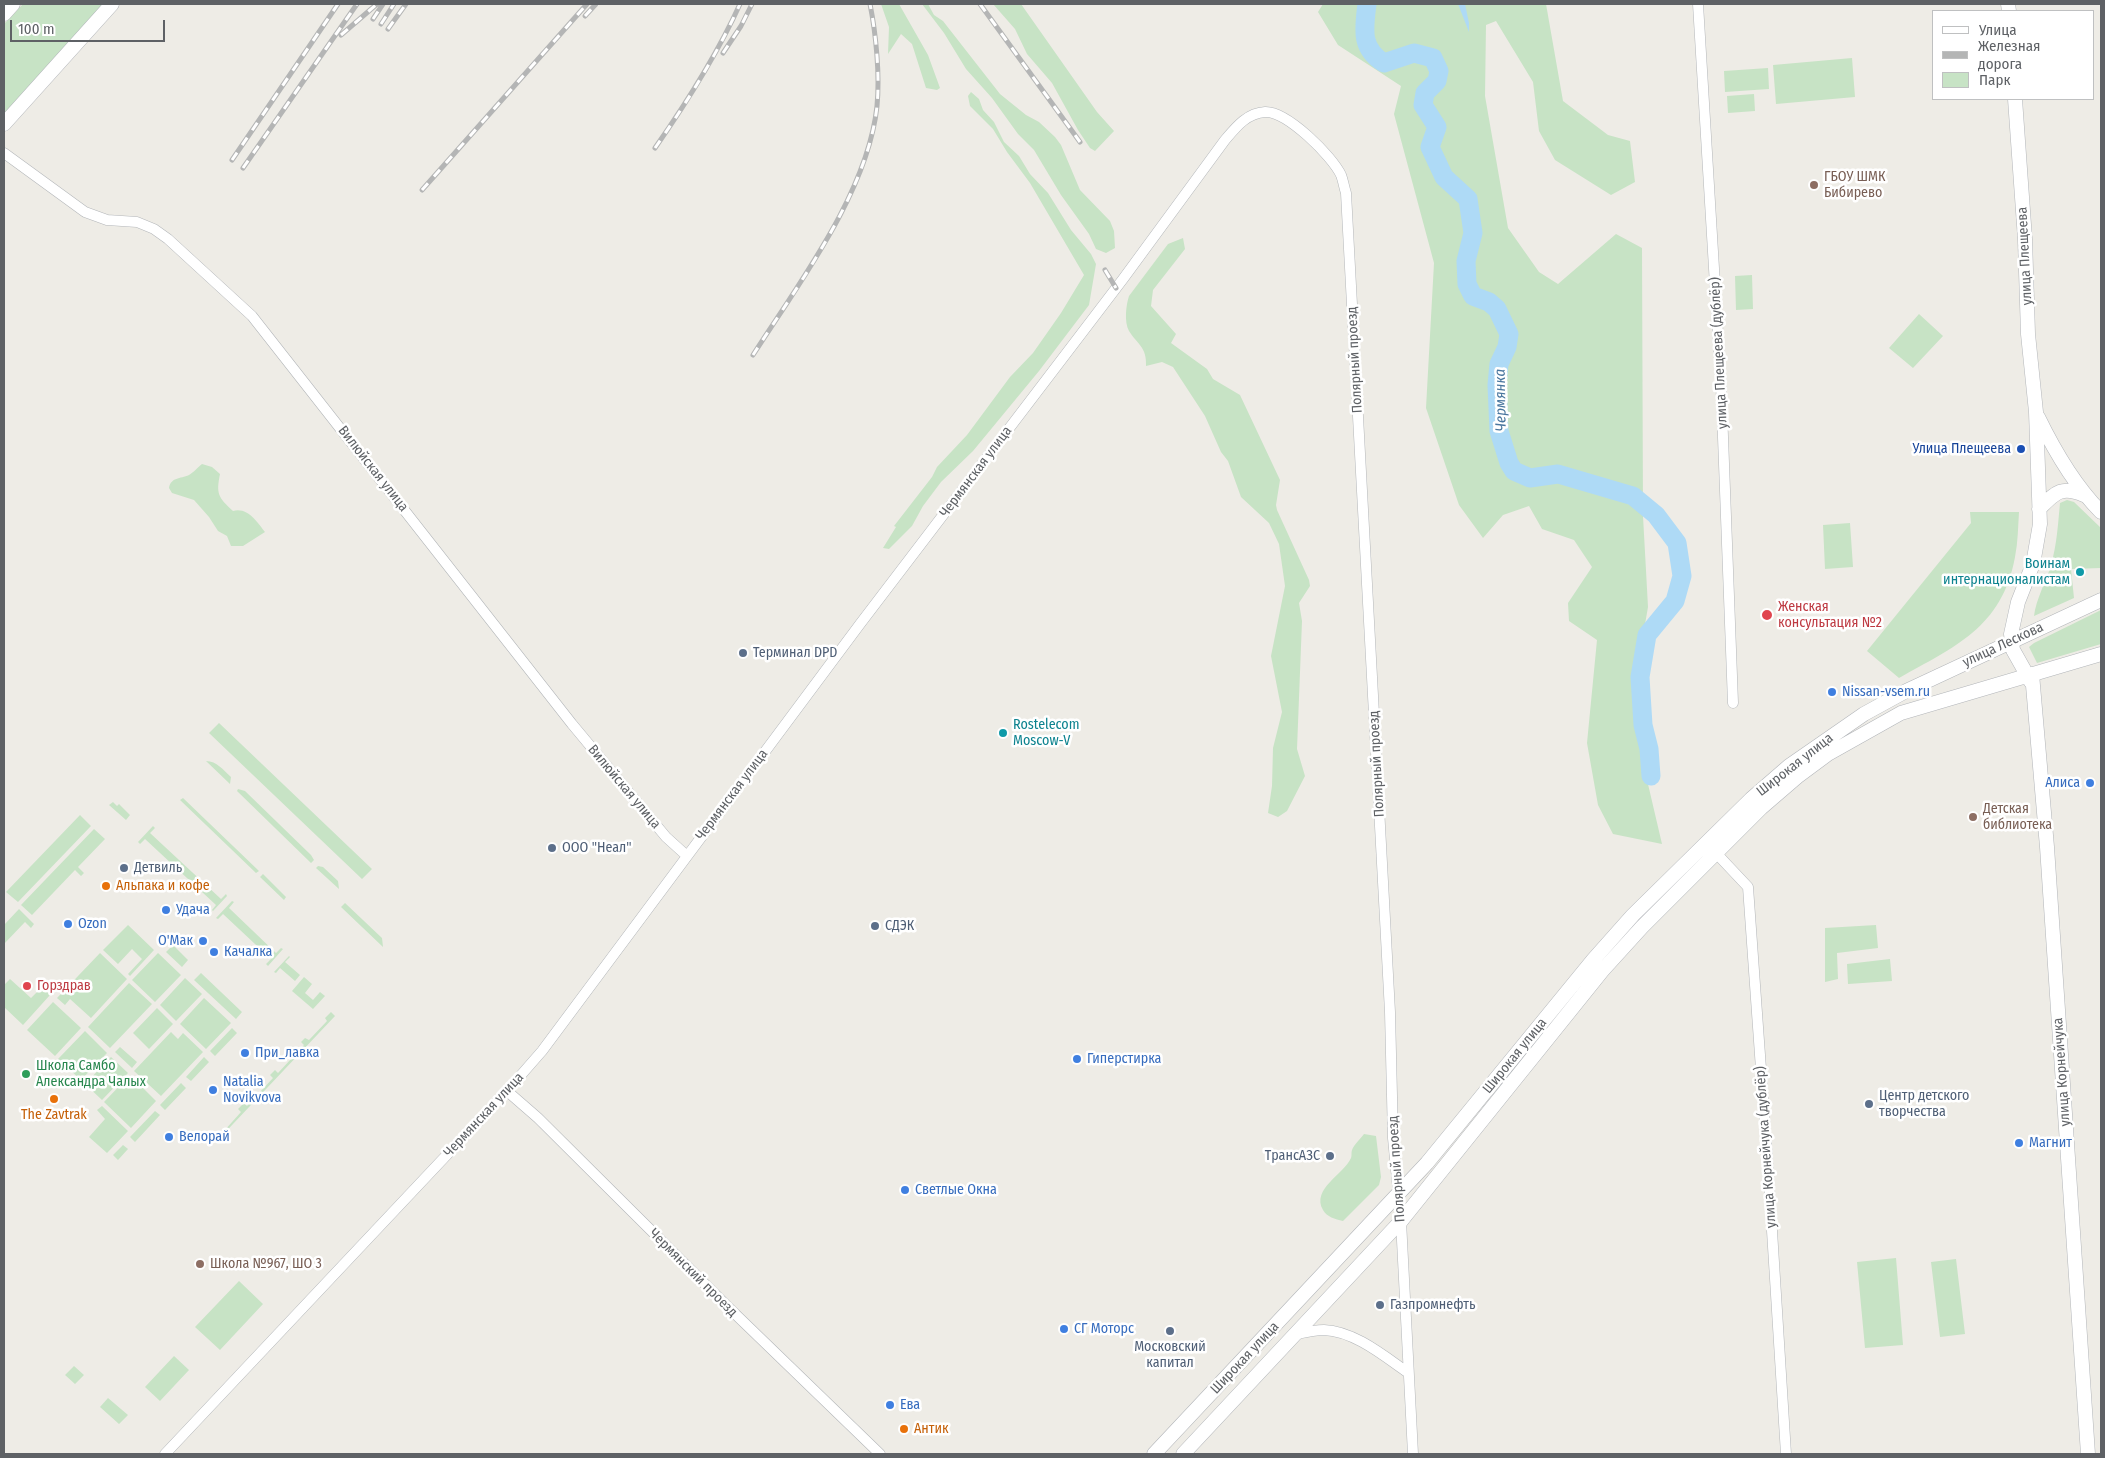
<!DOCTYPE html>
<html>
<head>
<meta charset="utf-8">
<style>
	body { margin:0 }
	#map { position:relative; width:2105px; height:1458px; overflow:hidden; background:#eeece6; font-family:"Fira Sans Condensed",sans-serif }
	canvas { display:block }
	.frame { position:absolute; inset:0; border:5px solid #5e6165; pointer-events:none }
	.legend { position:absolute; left:1932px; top:10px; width:162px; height:90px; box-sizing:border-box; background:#fff; border:1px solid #bfc0c1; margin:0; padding:6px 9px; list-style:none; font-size:15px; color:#5e6165 }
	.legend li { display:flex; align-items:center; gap:10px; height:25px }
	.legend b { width:25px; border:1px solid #bfc0c1 }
	.scale { position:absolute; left:10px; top:20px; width:155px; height:22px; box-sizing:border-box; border:2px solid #5e6165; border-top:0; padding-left:6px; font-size:15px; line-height:18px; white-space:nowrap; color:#5e6165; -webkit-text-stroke:4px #fff; paint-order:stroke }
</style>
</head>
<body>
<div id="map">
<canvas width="2105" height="1458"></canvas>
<div class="frame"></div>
<ul class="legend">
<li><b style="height:6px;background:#fff"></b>Улица</li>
<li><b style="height:6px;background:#b4b5b5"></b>Железная дорога</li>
<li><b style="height:14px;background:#c7e3c5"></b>Парк</li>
</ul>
<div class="scale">100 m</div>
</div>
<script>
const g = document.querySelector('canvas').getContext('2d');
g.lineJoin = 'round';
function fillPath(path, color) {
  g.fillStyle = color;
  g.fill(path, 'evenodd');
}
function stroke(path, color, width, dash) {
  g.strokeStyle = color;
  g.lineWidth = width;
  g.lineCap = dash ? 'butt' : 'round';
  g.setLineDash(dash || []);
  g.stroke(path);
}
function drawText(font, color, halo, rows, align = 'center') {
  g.font = font + ' "Fira Sans Condensed",sans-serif';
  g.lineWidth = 5;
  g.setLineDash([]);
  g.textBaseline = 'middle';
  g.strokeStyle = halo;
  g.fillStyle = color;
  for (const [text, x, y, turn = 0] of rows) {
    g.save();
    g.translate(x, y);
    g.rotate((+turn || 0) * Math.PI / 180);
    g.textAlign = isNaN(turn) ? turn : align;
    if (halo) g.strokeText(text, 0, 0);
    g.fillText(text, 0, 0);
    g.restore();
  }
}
const green = new Path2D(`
	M 23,4 L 105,4 L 4,115 L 4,24 Z
	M 881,4 L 899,4 L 928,55 L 940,88 L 937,90 L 926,88 L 912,44 L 901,34 L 888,54 L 889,27 Z
	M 922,4 L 928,4 L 934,15 L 943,21 L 1000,94 L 1026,115 L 1039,122 L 1055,137 L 1061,145 L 1080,190 L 1110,221 L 1114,231 L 1115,248 L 1106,253 L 1096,249 L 1089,234 L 1061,195 L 1034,150 L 1018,134 L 992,98 L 966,69 L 944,33 Z
	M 993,4 L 1021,4 L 1097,112 L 1114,131 L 1095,151 L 1090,148 L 1078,130 L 1052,83 L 1027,54 L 1015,29 Z
	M 1323,4 L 1546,4 L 1563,101 L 1608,135 L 1630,141 L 1635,182 L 1611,195 L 1555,160 L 1539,131 L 1533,82 L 1496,21 L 1486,25 L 1485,96 L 1508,228 L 1539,272 L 1558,284 L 1616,234 L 1642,248 L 1643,516 L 1648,607 L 1635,682 L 1644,767 L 1662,844 L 1613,834 L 1598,805 L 1587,743 L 1597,640 L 1569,621 L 1568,603 L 1592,567 L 1574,540 L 1542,529 L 1529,506 L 1503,515 L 1483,538 L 1459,505 L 1426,408 L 1434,263 L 1394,114 L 1401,86 L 1338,45 L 1318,12 Z
	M 1852,58 L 1855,97 L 1776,104 L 1773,65 Z
	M 1768,68 L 1769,89 L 1725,92 L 1724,71 Z
	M 971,92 L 979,99 L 983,110 L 994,122 L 1004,142 L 1019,156 L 1030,174 L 1048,193 L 1071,230 L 1091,254 L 1096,264 L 1089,305 L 1039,371 L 973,451 L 941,482 L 923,506 L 912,526 L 889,549 L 883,548 L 896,527 L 894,526 L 932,477 L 937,467 L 967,435 L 1010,377 L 1033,353 L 1061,313 L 1084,275 L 1030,183 L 1007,152 L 993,129 L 970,106 L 968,96 Z
	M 1754,94 L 1755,111 L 1728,113 L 1727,96 Z
	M 1183,238 L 1185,249 L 1153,290 L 1151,306 L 1176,334 L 1171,343 L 1207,369 L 1213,379 L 1240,395 L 1280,480 L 1276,505 L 1277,510 L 1309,580 L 1310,586 L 1299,603 L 1302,621 L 1297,749 L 1305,776 L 1287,811 L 1278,817 L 1268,813 L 1272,786 L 1273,748 L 1282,712 L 1271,656 L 1285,586 L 1279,544 L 1269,523 L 1241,497 L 1228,461 L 1221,452 L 1205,416 L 1173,367 L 1162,362 L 1146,366 C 1147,347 1137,344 1129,331 C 1124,322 1126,305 1129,296 L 1168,244 Z
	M 1752,275 L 1753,309 L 1736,310 L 1735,276 Z
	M 1919,314 L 1943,336 L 1913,368 L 1889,348 Z
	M 202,464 L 212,467 L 220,474 C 216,494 218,497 233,511 C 248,507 257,522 265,532 L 243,546 L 231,546 L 227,536 L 218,531 L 209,517 L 194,500 L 172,493 L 169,488 C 171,477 180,479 189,475 C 193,473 198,467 202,464 Z
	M 2067,500 L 2074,502 L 2101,528 L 2101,568 L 2071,569 L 2074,598 L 2034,616 C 2036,599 2046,582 2051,565 C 2057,544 2058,524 2060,503 Z
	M 1970,512 L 2019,512 C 2018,527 2018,542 2015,557 C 2002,628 1954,647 1899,678 L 1867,651 L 1971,523 Z
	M 1850,523 L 1853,567 L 1825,569 L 1823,525 Z
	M 2101,610 L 2101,644 L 2037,663 L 2029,647 L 2034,643 Z
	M 219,723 L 372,869 L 362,879 L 209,733 Z
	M 206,761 C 217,761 223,770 231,777 L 230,784 Z
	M 238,789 L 245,791 L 311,855 L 314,860 L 311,863 L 237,791 Z
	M 183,798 L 259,871 L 256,873 L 180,800 Z
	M 113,802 L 117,806 L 119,804 L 130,815 L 126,820 L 109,805 Z
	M 80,815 L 91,826 L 18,902 L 6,892 Z
	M 153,826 L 155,828 L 150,833 L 221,899 L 226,894 L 227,896 L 213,911 L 212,910 L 216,905 L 145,839 L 140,844 L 138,842 Z
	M 94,829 L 105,839 L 78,867 L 84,873 L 81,876 L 75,870 L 32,915 L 21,905 Z
	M 318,866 L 323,867 L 338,881 L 339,889 L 316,868 Z
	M 263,874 L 286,897 L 284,900 L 260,877 Z
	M 232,901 L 234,902 L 229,908 L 276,953 L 281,948 L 283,949 L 268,966 L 266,964 L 271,959 L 223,914 L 218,919 L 216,918 Z
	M 345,903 L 382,938 L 383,947 L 341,907 Z
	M 19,909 L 34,924 L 31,928 L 25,922 L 4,944 L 4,925 Z
	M 128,925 L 154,950 L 130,976 L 128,974 L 142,959 L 132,949 L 118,964 L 103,950 Z
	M 1876,925 L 1878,948 L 1837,953 L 1838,979 L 1825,982 L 1825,928 Z
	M 173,945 L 188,960 L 182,967 L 166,952 Z
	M 100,953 L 127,979 L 91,1018 L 70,999 L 65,1005 L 57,998 Z
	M 158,953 L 181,975 L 155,1002 L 132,980 Z
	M 289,956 L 290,957 L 285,962 L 300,975 L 295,981 L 280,968 L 276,973 L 274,972 Z
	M 1890,959 L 1892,981 L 1848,984 L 1847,964 Z
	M 201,973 L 242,1012 L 236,1019 L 194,980 Z
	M 304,977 L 312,984 L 305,993 L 313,1000 L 320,992 L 325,996 L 313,1009 L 292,991 Z
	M 185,978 L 202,994 L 176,1021 L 160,1005 Z
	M 10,979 L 31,998 L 42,987 L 50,995 L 23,1025 L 4,1007 L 4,985 Z
	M 129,983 L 152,1004 L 110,1048 L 88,1027 Z
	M 204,998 L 231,1023 L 206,1049 L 180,1024 Z
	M 53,1002 L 81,1028 L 55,1056 L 27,1030 Z
	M 157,1008 L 173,1024 L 149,1049 L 133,1033 Z
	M 331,1012 L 335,1016 L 216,1142 L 215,1141 L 241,1112 L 238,1109 L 244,1103 L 247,1106 L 273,1078 L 270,1075 L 275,1070 L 278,1073 L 304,1045 L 301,1042 L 305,1038 L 309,1040 L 327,1021 L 325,1018 Z
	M 232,1028 L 237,1033 L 215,1056 L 210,1051 Z
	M 85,1031 L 107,1053 L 81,1080 L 58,1059 Z
	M 171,1032 L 178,1039 L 183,1033 L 203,1052 L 161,1096 L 134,1071 Z
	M 120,1047 L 137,1062 L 132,1068 L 115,1052 Z
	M 111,1057 L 128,1073 L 102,1100 L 85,1084 Z
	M 204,1057 L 209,1062 L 191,1081 L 186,1077 Z
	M 130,1075 L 156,1101 L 131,1128 L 104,1102 Z
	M 181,1083 L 186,1088 L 165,1110 L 160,1105 Z
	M 102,1106 L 128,1131 L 107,1153 L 89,1137 L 105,1119 L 97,1110 Z
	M 155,1111 L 160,1115 L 135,1142 L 130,1137 Z
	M 1364,1134 L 1376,1136 L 1381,1177 L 1379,1185 L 1343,1221 C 1335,1219 1327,1217 1323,1210 C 1311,1189 1344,1174 1351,1158 C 1352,1155 1351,1153 1352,1150 C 1354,1145 1360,1139 1364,1134 Z
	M 123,1145 L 128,1149 L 118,1160 L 113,1155 Z
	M 1896,1258 L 1903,1345 L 1865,1348 L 1857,1262 Z
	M 1956,1259 L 1965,1334 L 1940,1337 L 1931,1262 Z
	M 239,1281 L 263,1304 L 220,1350 L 195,1327 Z
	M 174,1356 L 189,1370 L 160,1401 L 145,1387 Z
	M 74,1366 L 84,1375 L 75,1384 L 65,1375 Z
	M 108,1398 L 128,1415 L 119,1424 L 100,1407 Z`);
const water = new Path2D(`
	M 1458,4 L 1465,4 L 1469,23 L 1469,32 Z`);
const river = new Path2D(`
	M 1367,4 C 1364,29 1360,48 1384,63 L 1414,53 L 1433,58 L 1439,71 L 1437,81 L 1425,93 L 1423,105 L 1437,127 L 1430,147 L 1444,177 L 1468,199 L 1473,233 L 1466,261 L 1467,284 L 1473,296 L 1489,302 L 1497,309 L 1509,334 L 1507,347 L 1499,364 L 1497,385 L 1499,431 L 1509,463 L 1514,471 L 1530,478 L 1558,474 L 1633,496 L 1656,515 L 1677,543 L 1682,576 L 1675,601 L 1647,635 L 1640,677 L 1643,725 L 1649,749 L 1651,776`);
const street = new Path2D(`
	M 1698,4 L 1721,384 L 1733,703
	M 4,153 L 85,212 L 107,220 L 137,222 L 154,229 L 168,239 L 252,316 L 572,724 L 666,837 L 687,856
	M 1716,853 L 1748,887 L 1768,1167 L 1786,1454
	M 507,1091 L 538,1118 L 729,1308 L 880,1454
	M 1297,1334 C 1306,1332 1315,1330 1324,1330 C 1354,1331 1384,1356 1407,1372
	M 165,1454 L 507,1091 L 542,1051 L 860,624 L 1123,279 L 1225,140 C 1236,127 1247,113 1265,112 C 1287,111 1332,156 1341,175 C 1343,180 1344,187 1346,193 L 1390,1012 L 1393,1138 L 1401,1221 L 1413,1454`);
const secondary = new Path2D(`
	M 2008,4 L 2009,11
	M 4,14 L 13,4
	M 2015,99 L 2025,239 L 2028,334 L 2036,412 L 2040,524 L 2033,564 L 2018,602 L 2011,634 L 2013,650 L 2031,682
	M 4,124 L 112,4
	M 2038,417 C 2055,452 2074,485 2101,512
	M 2039,509 C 2055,493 2061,485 2084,495
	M 2032,674 L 2047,847 L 2088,1454
	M 1154,1454 L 1427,1163 L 1593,960 L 1633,915 L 1751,799 L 1789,766 L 1864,714 L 1906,691 L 2101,600
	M 1183,1454 L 1401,1221 L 1602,971 L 1642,927 L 1761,808 L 1797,777 L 1828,754 L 1901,713 L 2101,654`);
const rail = new Path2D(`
	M 980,4 L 1080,142
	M 585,16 L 596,4
	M 373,19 L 383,4
	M 381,24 L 394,4
	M 388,29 L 406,4
	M 341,35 L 377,4
	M 723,53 L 741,26 L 752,4
	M 655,148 C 687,102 717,55 740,4
	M 232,160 L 338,4
	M 243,168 L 357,4
	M 422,190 L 587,4
	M 1105,270 L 1116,288
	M 753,355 C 799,283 868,192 877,106 C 880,75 876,34 870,4`);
const markers = [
	[1814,185,5,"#8d6e63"],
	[2021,449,5,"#1a4fb4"],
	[2080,572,5,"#0f9aa8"],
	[1767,615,6,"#e0444e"],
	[743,653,5,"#5c6f8a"],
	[1832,692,5,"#3f7fe0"],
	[1003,733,5,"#0f9aa8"],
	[2090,783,5,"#3f7fe0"],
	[1973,817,5,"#8d6e63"],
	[552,848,5,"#5c6f8a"],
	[124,868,5,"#5c6f8a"],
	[106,886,5,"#e8710a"],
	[166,910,5,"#3f7fe0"],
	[68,924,5,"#3f7fe0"],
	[875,926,5,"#5c6f8a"],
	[203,941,5,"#3f7fe0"],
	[214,952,5,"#3f7fe0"],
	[27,986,5,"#e0444e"],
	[245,1053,5,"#3f7fe0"],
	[1077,1059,5,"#3f7fe0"],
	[26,1074,5,"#2e9e5b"],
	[213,1090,5,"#3f7fe0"],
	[54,1099,5,"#e8710a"],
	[1869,1104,5,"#5c6f8a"],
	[169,1137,5,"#3f7fe0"],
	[2019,1143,5,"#3f7fe0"],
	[1330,1156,5,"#5c6f8a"],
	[905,1190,5,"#3f7fe0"],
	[200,1264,5,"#8d6e63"],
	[1380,1305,5,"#5c6f8a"],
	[1064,1329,5,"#3f7fe0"],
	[1170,1331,5,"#5c6f8a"],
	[890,1405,5,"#3f7fe0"],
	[904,1429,5,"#e8710a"]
];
const educationNames = [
	["ГБОУ ШМК",1824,177],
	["Бибирево",1824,193],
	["Детская",1983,809],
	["библиотека",1983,825],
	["Школа №967, ШО 3",210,1264]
];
const streetNames = [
	["улица Плещеева",2025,256,-93],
	["улица Плещеева (дублёр)",1719,353,-93],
	["Полярный проезд",1355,360,-93],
	["Вилюйская улица",373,469,52],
	["Чермянская улица",976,472,-53],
	["улица Лескова",2003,645,-25],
	["Полярный проезд",1377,764,-93],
	["Широкая улица",1795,765,-38],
	["Вилюйская улица",624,787,50],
	["Чермянская улица",732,795,-53],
	["Широкая улица",1515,1056,-51],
	["улица Корнейчука",2062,1072,-94],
	["Чермянская улица",484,1115,-47],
	["улица Корнейчука (дублёр)",1766,1147,-94],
	["Полярный проезд",1397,1169,-94],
	["Чермянский проезд",693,1273,45],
	["Широкая улица",1245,1358,-47]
];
const transitNames = [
	["Улица Плещеева",2011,449]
];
const cultureNames = [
	["Воинам",2070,564],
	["интернационалистам",2070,580],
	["Rostelecom",1013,725,"left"],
	["Moscow-V",1013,741,"left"]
];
const healthNames = [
	["Женская",1778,607],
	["консультация №2",1778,623],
	["Горздрав",37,986]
];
const serviceNames = [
	["Терминал DPD",753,653],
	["ООО \"Неал\"",562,848],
	["Детвиль",134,868],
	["СДЭК",885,926],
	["Центр детского",1879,1096],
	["творчества",1879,1112],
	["ТрансАЗС",1320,1156,"right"],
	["Газпромнефть",1390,1305],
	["Московский",1170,1347,"center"],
	["капитал",1170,1363,"center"]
];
const shopNames = [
	["Nissan-vsem.ru",1842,692],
	["Алиса",2080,783,"right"],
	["Удача",176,910],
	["Ozon",78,924],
	["О'Мак",193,941,"right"],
	["Качалка",224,952],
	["При_лавка",255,1053],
	["Гиперстирка",1087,1059],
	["Natalia",223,1082],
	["Novikvova",223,1098],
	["Велорай",179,1137],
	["Магнит",2029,1143],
	["Светлые Окна",915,1190],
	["СГ Моторс",1074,1329],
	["Ева",900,1405]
];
const foodNames = [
	["Альпака и кофе",116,886],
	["The Zavtrak",54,1115,"center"],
	["Антик",914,1429]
];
const leisureNames = [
	["Школа Самбо",36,1066],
	["Александра Чалых",36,1082]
];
const waterNames = [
	["Чермянка",1501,400,-91]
];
fillPath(green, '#c7e3c5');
fillPath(water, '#aedaf6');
stroke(river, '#aedaf6', 19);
stroke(street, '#b3b6b9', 11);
stroke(secondary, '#b2b5b9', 15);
stroke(street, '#fff', 10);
stroke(secondary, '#fff', 14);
stroke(rail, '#b4b5b5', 5);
stroke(rail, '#fff', 3, [9]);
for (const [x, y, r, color] of markers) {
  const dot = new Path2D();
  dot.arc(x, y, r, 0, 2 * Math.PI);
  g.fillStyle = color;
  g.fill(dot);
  stroke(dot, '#fff', 2);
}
drawText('14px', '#785e54', '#fff', educationNames, 'left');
drawText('14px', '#5e6165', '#fff', streetNames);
drawText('14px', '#164399', '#fff', transitNames, 'right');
drawText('14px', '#0d838f', '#fff', cultureNames, 'right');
drawText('14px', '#be3a42', '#fff', healthNames, 'left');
drawText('14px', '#4e5e75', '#fff', serviceNames, 'left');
drawText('14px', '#366cbe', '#fff', shopNames, 'left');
drawText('14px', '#c56008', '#fff', foodNames, 'left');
drawText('14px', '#27864d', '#fff', leisureNames, 'left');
drawText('italic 15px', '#49769e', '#fff', waterNames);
</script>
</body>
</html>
